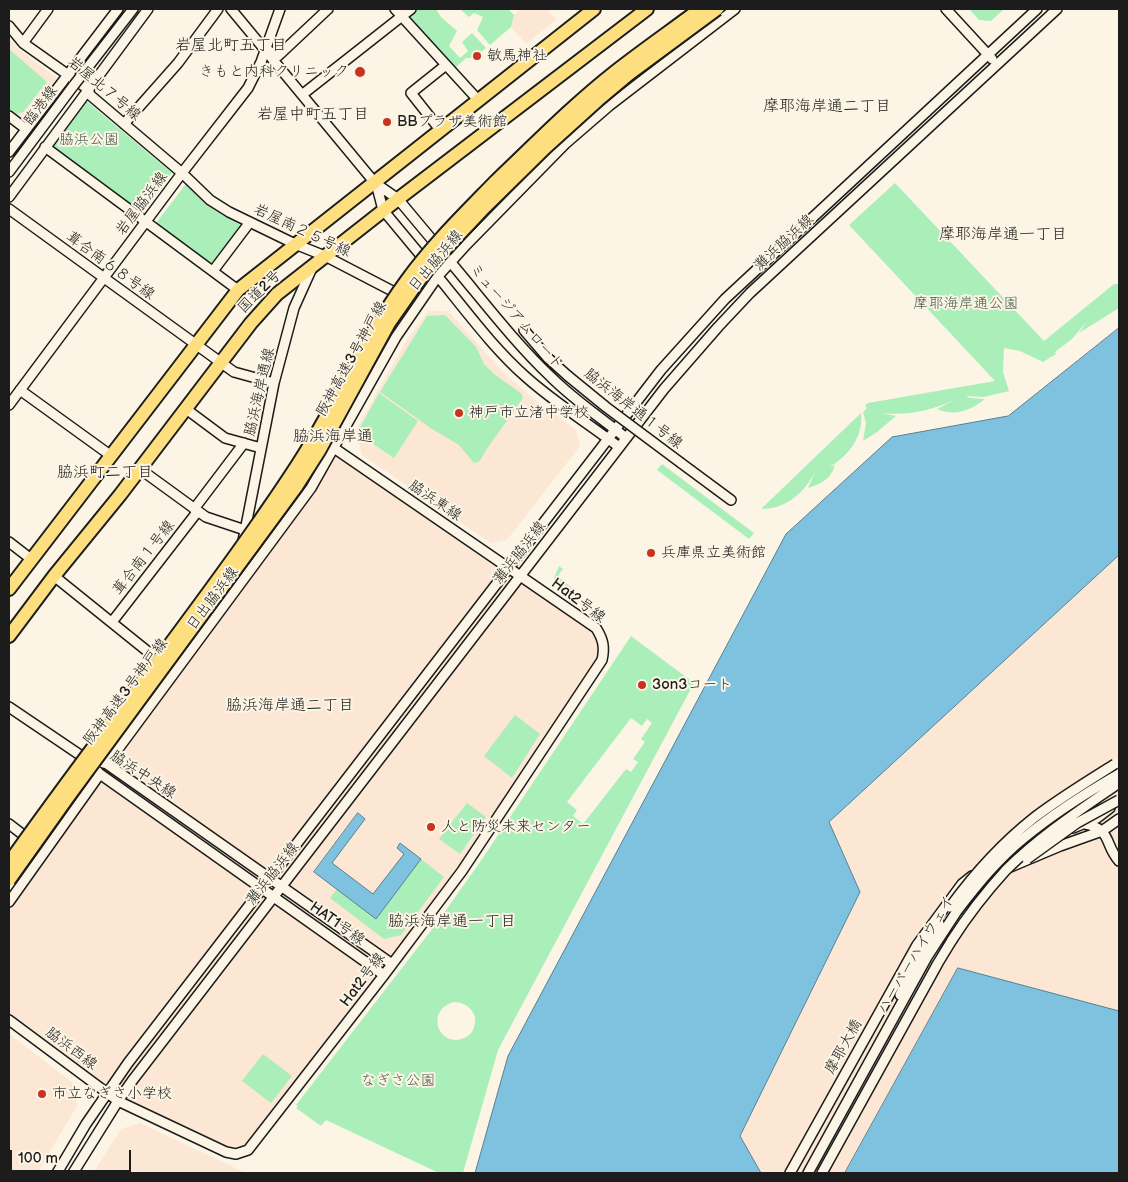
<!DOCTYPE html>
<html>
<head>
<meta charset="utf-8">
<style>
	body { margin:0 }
	#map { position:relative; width:1128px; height:1182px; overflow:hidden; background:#fcf5e5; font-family:"Balsamiq Sans",sans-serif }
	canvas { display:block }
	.frame { position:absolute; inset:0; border:10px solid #1c1c1c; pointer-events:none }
	.scale { position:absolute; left:10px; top:1150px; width:121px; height:22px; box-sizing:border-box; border:2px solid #1c1c1c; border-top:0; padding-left:6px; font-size:15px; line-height:18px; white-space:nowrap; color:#1c1c1c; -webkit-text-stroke:4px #fcf5e5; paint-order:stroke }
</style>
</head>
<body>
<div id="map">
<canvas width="1128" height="1182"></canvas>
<div class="frame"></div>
<div class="scale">100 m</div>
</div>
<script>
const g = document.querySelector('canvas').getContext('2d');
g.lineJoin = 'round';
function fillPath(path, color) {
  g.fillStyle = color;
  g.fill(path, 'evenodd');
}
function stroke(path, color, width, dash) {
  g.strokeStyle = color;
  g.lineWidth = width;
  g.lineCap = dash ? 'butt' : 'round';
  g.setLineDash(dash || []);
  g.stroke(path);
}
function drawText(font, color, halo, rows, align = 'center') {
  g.font = font + ' "Balsamiq Sans","Klee One",sans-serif';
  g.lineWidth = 4;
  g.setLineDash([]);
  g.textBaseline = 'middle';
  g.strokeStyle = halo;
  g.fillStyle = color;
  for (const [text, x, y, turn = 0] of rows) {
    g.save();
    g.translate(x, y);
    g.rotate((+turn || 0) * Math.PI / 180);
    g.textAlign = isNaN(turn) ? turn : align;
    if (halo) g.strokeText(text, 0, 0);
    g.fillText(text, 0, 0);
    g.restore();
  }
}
const built = new Path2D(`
	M 521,9 L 547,9 L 556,20 L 526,44 L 511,27 L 514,15 Z
	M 9,38 L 17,48 L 56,77 L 57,83 L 28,122 L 23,123 L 9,112 Z
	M 428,311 L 446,311 L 451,314 L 502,371 L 529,395 L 576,430 L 580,446 L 507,540 L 491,543 L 362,455 L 356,430 L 405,343 Z
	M 334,448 L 596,628 L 604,649 L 501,813 L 259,1138 L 236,1154 L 118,1101 L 9,1020 L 9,902 Z
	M 1119,555 L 1119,1011 L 959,968 L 845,1173 L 761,1173 L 740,1136 L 860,892 L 829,823 Z
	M 9,1034 L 72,1082 L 77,1106 L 37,1173 L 9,1173 Z
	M 140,1123 L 246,1173 L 93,1173 L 121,1129 Z`);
const green = new Path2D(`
	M 416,9 L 436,9 L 441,17 L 457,31 L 449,46 L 460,58 L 468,51 L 462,42 L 472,33 L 486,48 L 474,58 L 466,58 L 454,69 L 408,15 Z
	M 460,9 L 508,9 L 514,15 L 511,27 L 490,45 L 477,30 L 483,17 L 474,13 L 469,17 Z
	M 969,9 L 1004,9 L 991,21 L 979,20 Z
	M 9,49 L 47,82 L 23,112 L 16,114 L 9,109 Z
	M 84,99 L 172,173 L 141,213 L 52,147 L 51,144 Z
	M 895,183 L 1044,341 L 1114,284 L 1119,284 L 1119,308 L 1079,333 L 1087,321 L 1072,339 L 1055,352 L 1056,354 L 1043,362 L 1020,351 L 1004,348 L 1003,372 L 1009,391 L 984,397 L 966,396 L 970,398 L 985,399 C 972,410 954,417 937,409 L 954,400 C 930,411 907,416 881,413 L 896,416 L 877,432 L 863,441 L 866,423 L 863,412 L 867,408 L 865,405 L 868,403 L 995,381 L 849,225 Z
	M 186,184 L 206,204 L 222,215 L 244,227 L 213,266 L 156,223 Z
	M 445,315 L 476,347 L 484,364 L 494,374 L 522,394 L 523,398 L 486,450 L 480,461 L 474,463 L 459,445 L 432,429 L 380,392 L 427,316 Z
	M 379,393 L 418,421 L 394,458 L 357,433 Z
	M 861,413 C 864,436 848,457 829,467 L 835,465 C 831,479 821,484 808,488 L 815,472 C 804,493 786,509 761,509 Z
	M 662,464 L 754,533 L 749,539 L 657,470 Z
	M 559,566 L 563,569 L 559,574 L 560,578 L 579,594 L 577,600 L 558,586 L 554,578 Z
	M 631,636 L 694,683 L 498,1050 L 463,1173 L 439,1173 L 326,1120 L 321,1126 L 296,1108 L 298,1106 L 296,1105 L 436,924 L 478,865 ZM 631,718 L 642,726 L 647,719 L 652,723 L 641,739 L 645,742 L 633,759 L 638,762 L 631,772 L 626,769 L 583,824 L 573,816 L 577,810 L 567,802 ZM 454,1002 C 467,1002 479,1013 474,1027 C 473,1032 469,1036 464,1038 C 439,1049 424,1010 454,1002 Z
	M 515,715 L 540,734 L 512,778 L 484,756 Z
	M 467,803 L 486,817 L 460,854 L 439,839 Z
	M 421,859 L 444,877 L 401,935 L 384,939 L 330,898 L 337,889 L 376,919 Z
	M 263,1054 L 292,1076 L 271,1103 L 242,1081 Z`);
const water = new Path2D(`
	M 1119,328 L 1119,555 L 829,822 L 860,892 L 740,1136 L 761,1173 L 475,1173 L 508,1056 L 786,534 L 892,437 L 1008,416 Z
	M 358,813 L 365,819 L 332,863 L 373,894 L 404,854 L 397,848 L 400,843 L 421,859 L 376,919 L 314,872 Z
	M 958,968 L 1119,1011 L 1119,1173 L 845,1173 Z`);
const minor = new Path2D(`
	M 231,9 L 375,183 L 398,199 L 439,248
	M 395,9 L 479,101
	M 946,9 L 992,59
	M 9,26 L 23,43 L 88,89 L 90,95 L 182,173 L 210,200 L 229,212 L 295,244 L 325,256 L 402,296
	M 23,43 L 48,9
	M 269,51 L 278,56 L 328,9
	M 81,76 L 133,9
	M 303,94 L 411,9
	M 9,116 L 26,129
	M 124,124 L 178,63 L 218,9
	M 441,131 L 411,93 L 446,65
	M 45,147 L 238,290
	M 9,152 L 118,9
	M 9,172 L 74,85
	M 376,183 L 383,210 L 427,263
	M 9,197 L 148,9
	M 9,209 L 234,372 L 274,383
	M 447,258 C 481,298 513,341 551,377 C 574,400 600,417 626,438
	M 213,271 L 250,222
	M 435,273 C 464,308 492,347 526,377 C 555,403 588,423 619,447
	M 524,330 L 548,358 L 568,376
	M 20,390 L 110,455
	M 9,405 L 182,173 L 248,88 L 261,62 L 280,9
	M 186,409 L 225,438 L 261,448
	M 681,463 L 731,500
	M 140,469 L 206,517 L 245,530
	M 194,509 L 244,443
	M 243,541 L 274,383 L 294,308 L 312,268
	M 9,542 L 31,559
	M 54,576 L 157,659
	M 112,622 L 198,511
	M 9,707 L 83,757 L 100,774 L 384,975
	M 103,763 L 107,764 L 392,964
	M 107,764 L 311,488 L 396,337 L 438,276 L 467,244 L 565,144 L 609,106 L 735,9
	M 9,824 L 26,837
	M 1085,824 C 1112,829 1104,844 1119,861
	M 1073,828 L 1097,818 L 1110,808
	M 1006,855 L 1033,844
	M 981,882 L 996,873 L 1060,846 L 1102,831 L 1119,819
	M 9,902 L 100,774
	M 900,995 L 920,954 L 939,923
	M 9,1020 L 118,1101 L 226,1152 L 236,1154 L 248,1150 L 384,975 L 462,871 L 602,660 C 605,647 603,639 596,628 L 334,448
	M 57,1173 L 86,1124 L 128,1063 L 661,370 L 725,299 L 1037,9
	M 73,1173 L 118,1101 L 132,1081 L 664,389 L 718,327 L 750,293 L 1057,9
	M 790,1173 L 917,945 L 962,884 L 972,876
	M 808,1173 L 927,957 L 957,911
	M 822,1173 L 938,963 L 952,940`);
const highway = new Path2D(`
	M 9,589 L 238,290 L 594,9
	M 9,636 L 54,576 L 120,495 L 251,323 L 277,294 L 398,199 L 647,9`);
const minorBridge = new Path2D(`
	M 74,85 L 81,76
	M 568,376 L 606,407 L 681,463
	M 1027,859 L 1077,823 L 1119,800
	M 950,907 C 974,874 1002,843 1035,817 C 1060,798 1088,781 1115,764
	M 957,911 C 977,885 998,859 1024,838 C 1054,813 1086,793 1119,774
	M 952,940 C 968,915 986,892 1006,870 C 1040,836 1080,810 1119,783`);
const highwayBridge = new Path2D(`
	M 9,863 C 90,748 178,638 259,522 C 276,497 293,473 308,448 C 342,393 368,333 407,280 C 433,244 465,213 496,181 C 535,144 573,105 615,72 C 643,50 672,30 700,9
	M 9,880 L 68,797 L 296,487 L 319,451 L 389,323 L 417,283 L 437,258 L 484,208 L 546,147 L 598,100 L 629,74 L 717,9`);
const markers = [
	[477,56,5,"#c8321e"],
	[360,72,6,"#c8321e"],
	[387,122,5,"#c8321e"],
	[459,413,5,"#c8321e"],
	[651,553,5,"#c8321e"],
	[642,685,5,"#c8321e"],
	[431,827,5,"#c8321e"],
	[42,1094,5,"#c8321e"]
];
const poiNames = [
	["敏馬神社",487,56],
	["きもと内科クリニック",349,72,"right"],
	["BBプラザ美術館",397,122],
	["神戸市立渚中学校",469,413],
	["兵庫県立美術館",661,553],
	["3on3コート",652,685],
	["人と防災未来センター",441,827],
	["市立なぎさ小学校",52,1094]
];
const streetNames = [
	["岩屋北７号線",104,89,40],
	["臨港線",41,106,-53],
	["岩屋脇浜線",142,204,-53],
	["岩屋南２５号線",302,231,25],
	["灘浜脇浜線",784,243,-43],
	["日出脇浜線",436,261,-50],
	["葺合南６８号線",110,266,36],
	["国道2号",260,292,-45],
	["ミュージアムロード",516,317,49],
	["阪神高速3号神戸線",352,359,-61],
	["脇浜海岸通線",260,392,-77],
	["脇浜海岸通１号線",633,409,38],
	["脇浜東線",435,501,34],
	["灘浜脇浜線",520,553,-52],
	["葺合南１号線",144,558,-52],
	["日出脇浜線",213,599,-53],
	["Hat2号線",578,601,37],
	["阪神高速3号神戸線",126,692,-53],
	["脇浜中央線",143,775,33],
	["灘浜脇浜線",273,874,-52],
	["HAT1号線",337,924,35],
	["ハーバーハイウェイ",916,955,-59],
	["Hat2号線",363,980,-53],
	["摩耶大橋",844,1047,-61],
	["脇浜西線",71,1049,37]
];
const parkNames = [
	["脇浜公園",89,140],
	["摩耶海岸通公園",966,304],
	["なぎさ公園",398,1081]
];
const neighbourhoodNames = [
	["岩屋北町五丁目",231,46],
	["摩耶海岸通二丁目",827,107],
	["岩屋中町五丁目",313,115],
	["摩耶海岸通一丁目",1003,235],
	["脇浜海岸通",333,437],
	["脇浜町二丁目",105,473],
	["脇浜海岸通二丁目",290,706],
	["脇浜海岸通一丁目",452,922]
];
fillPath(built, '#fbe7d4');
fillPath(green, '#aaefba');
fillPath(water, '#7fc2e0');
stroke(water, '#578092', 1);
stroke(minor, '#1c1c1c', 12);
stroke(highway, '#1c1c1c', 16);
stroke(minor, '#fcf5e5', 9);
stroke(highway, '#fedf80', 12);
stroke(minorBridge, '#1c1c1c', 12, []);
stroke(highwayBridge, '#1c1c1c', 16, []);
stroke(minorBridge, '#fcf5e5', 9);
stroke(highwayBridge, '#fedf80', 12);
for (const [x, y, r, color] of markers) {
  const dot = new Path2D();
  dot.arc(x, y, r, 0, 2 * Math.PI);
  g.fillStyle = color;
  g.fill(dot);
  stroke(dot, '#fcf5e5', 2);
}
drawText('15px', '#1c1c1c', '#fcf5e5', poiNames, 'left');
drawText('15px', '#1c1c1c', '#fcf5e5', streetNames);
drawText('15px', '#475b4b', '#fcf5e5', parkNames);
drawText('16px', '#1c1c1c', '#fcf5e5', neighbourhoodNames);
</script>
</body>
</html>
